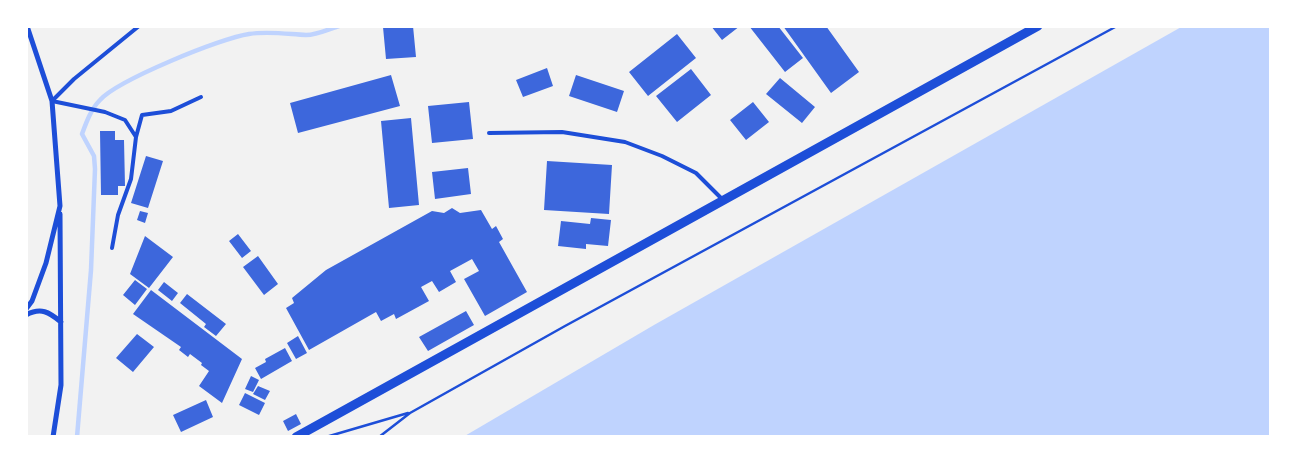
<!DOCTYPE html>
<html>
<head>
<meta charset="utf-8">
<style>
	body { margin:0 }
	#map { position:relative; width:1297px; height:463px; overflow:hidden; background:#f2f2f2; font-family:Jost,sans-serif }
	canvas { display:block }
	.frame { position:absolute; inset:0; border:28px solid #fff; pointer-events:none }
</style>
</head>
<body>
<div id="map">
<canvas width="1297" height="463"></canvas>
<div class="frame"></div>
</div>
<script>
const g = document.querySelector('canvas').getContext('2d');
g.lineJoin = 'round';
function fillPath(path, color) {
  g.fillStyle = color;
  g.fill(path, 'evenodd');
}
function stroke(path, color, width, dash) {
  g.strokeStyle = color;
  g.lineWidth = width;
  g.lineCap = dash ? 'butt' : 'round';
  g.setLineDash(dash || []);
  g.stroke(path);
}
const water = new Path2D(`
	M 1183,26 L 1271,26 L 1271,437 L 463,437 L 654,325 Z`);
const stream = new Path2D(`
	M 77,437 L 91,270 L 95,169 L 94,156 L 82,134 C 86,123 91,109 100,100 C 118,80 221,38 249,34 C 268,31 287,34 306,35 C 317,35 329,29 339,26`);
const building = new Path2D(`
	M 413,26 L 416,57 L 386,59 L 383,27 Z
	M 711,26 L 740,26 L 722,40 Z
	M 749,26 L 778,26 L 803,58 L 785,72 Z
	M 783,26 L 826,26 L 859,72 L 831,93 Z
	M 677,34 L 696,58 L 648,96 L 629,72 Z
	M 547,68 L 553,86 L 523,97 L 516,80 Z
	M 691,69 L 711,95 L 677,122 L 656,96 Z
	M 391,75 L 400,106 L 298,133 L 290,103 Z
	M 576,75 L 624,91 L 617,112 L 569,96 Z
	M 780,78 L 815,107 L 802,123 L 766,94 Z
	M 469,102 L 473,139 L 432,143 L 428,106 Z
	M 753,102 L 769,122 L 746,140 L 730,120 Z
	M 411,118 L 419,205 L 389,208 L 381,121 Z
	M 100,131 L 115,131 L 115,140 L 124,140 L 125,186 L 118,186 L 118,195 L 101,195 Z
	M 146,156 L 163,161 L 148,208 L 131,203 Z
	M 547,161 L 612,165 L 609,214 L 544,210 Z
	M 468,168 L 471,194 L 435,199 L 432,172 Z
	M 452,208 L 460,213 L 481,210 L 492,229 L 496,226 L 503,239 L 499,242 L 527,292 L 485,316 L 464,279 L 479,271 L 472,259 L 450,271 L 456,282 L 439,292 L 432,281 L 421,287 L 429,301 L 396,319 L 394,314 L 381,321 L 376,312 L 309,350 L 286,308 L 294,303 L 292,298 L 326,270 L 432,211 L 444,213 Z
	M 140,211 L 148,213 L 145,223 L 137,220 Z
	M 591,218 L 611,220 L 608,246 L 586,244 L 586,249 L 558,246 L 561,221 L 590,224 Z
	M 238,234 L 251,251 L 242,258 L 229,241 Z
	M 145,236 L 173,257 L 149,288 L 130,274 Z
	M 258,256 L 278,284 L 264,295 L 243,267 Z
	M 135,280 L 147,289 L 135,305 L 123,295 Z
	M 164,282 L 178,293 L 172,301 L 158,290 Z
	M 151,290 L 242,359 L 222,403 L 199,386 L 209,371 L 201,365 L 202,363 L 190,354 L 188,357 L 179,350 L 181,347 L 133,314 Z
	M 187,294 L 226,324 L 216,336 L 204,327 L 206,324 L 180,303 Z
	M 466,311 L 474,325 L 428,351 L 419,337 Z
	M 137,334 L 154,347 L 133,372 L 116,358 Z
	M 298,336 L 307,353 L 296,359 L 287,343 Z
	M 285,348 L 292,361 L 261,379 L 255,368 L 266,362 L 265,359 Z
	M 251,376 L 259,380 L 253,392 L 245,389 Z
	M 258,386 L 270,391 L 265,400 L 253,394 Z
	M 245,393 L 265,403 L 259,415 L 239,405 Z
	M 206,400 L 213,417 L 181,432 L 173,415 Z
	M 296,414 L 301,424 L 288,431 L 283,421 Z`);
const path = new Path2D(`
	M 326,437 L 408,413
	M 379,437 L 410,413 L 565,326 L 1117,26`);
const service = new Path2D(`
	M 164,26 L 175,26
	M 489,133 L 562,132 L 625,142 L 662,156 L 696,173 L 723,200
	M 136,137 L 142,115 L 171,111 L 201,97
	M 112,248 L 118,215 L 131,179 L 136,137 L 125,120 L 105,112 L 52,101 L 74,79 L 139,26`);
const minor = new Path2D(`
	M 26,309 L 32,301 L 46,263 L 60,206 L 52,101 L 27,26
	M 26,315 C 41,307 49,312 61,322
	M 53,437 L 61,385 L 60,214`);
const tertiary = new Path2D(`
	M 296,437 L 1038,26`);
fillPath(water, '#bfd3fe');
stroke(stream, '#bfd3fe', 4.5);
fillPath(building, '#3d67dc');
stroke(path, '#1d4ed8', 2.5);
stroke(service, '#1d4ed8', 4);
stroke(minor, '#1d4ed8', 5);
stroke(tertiary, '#1d4ed8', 9);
</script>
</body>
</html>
